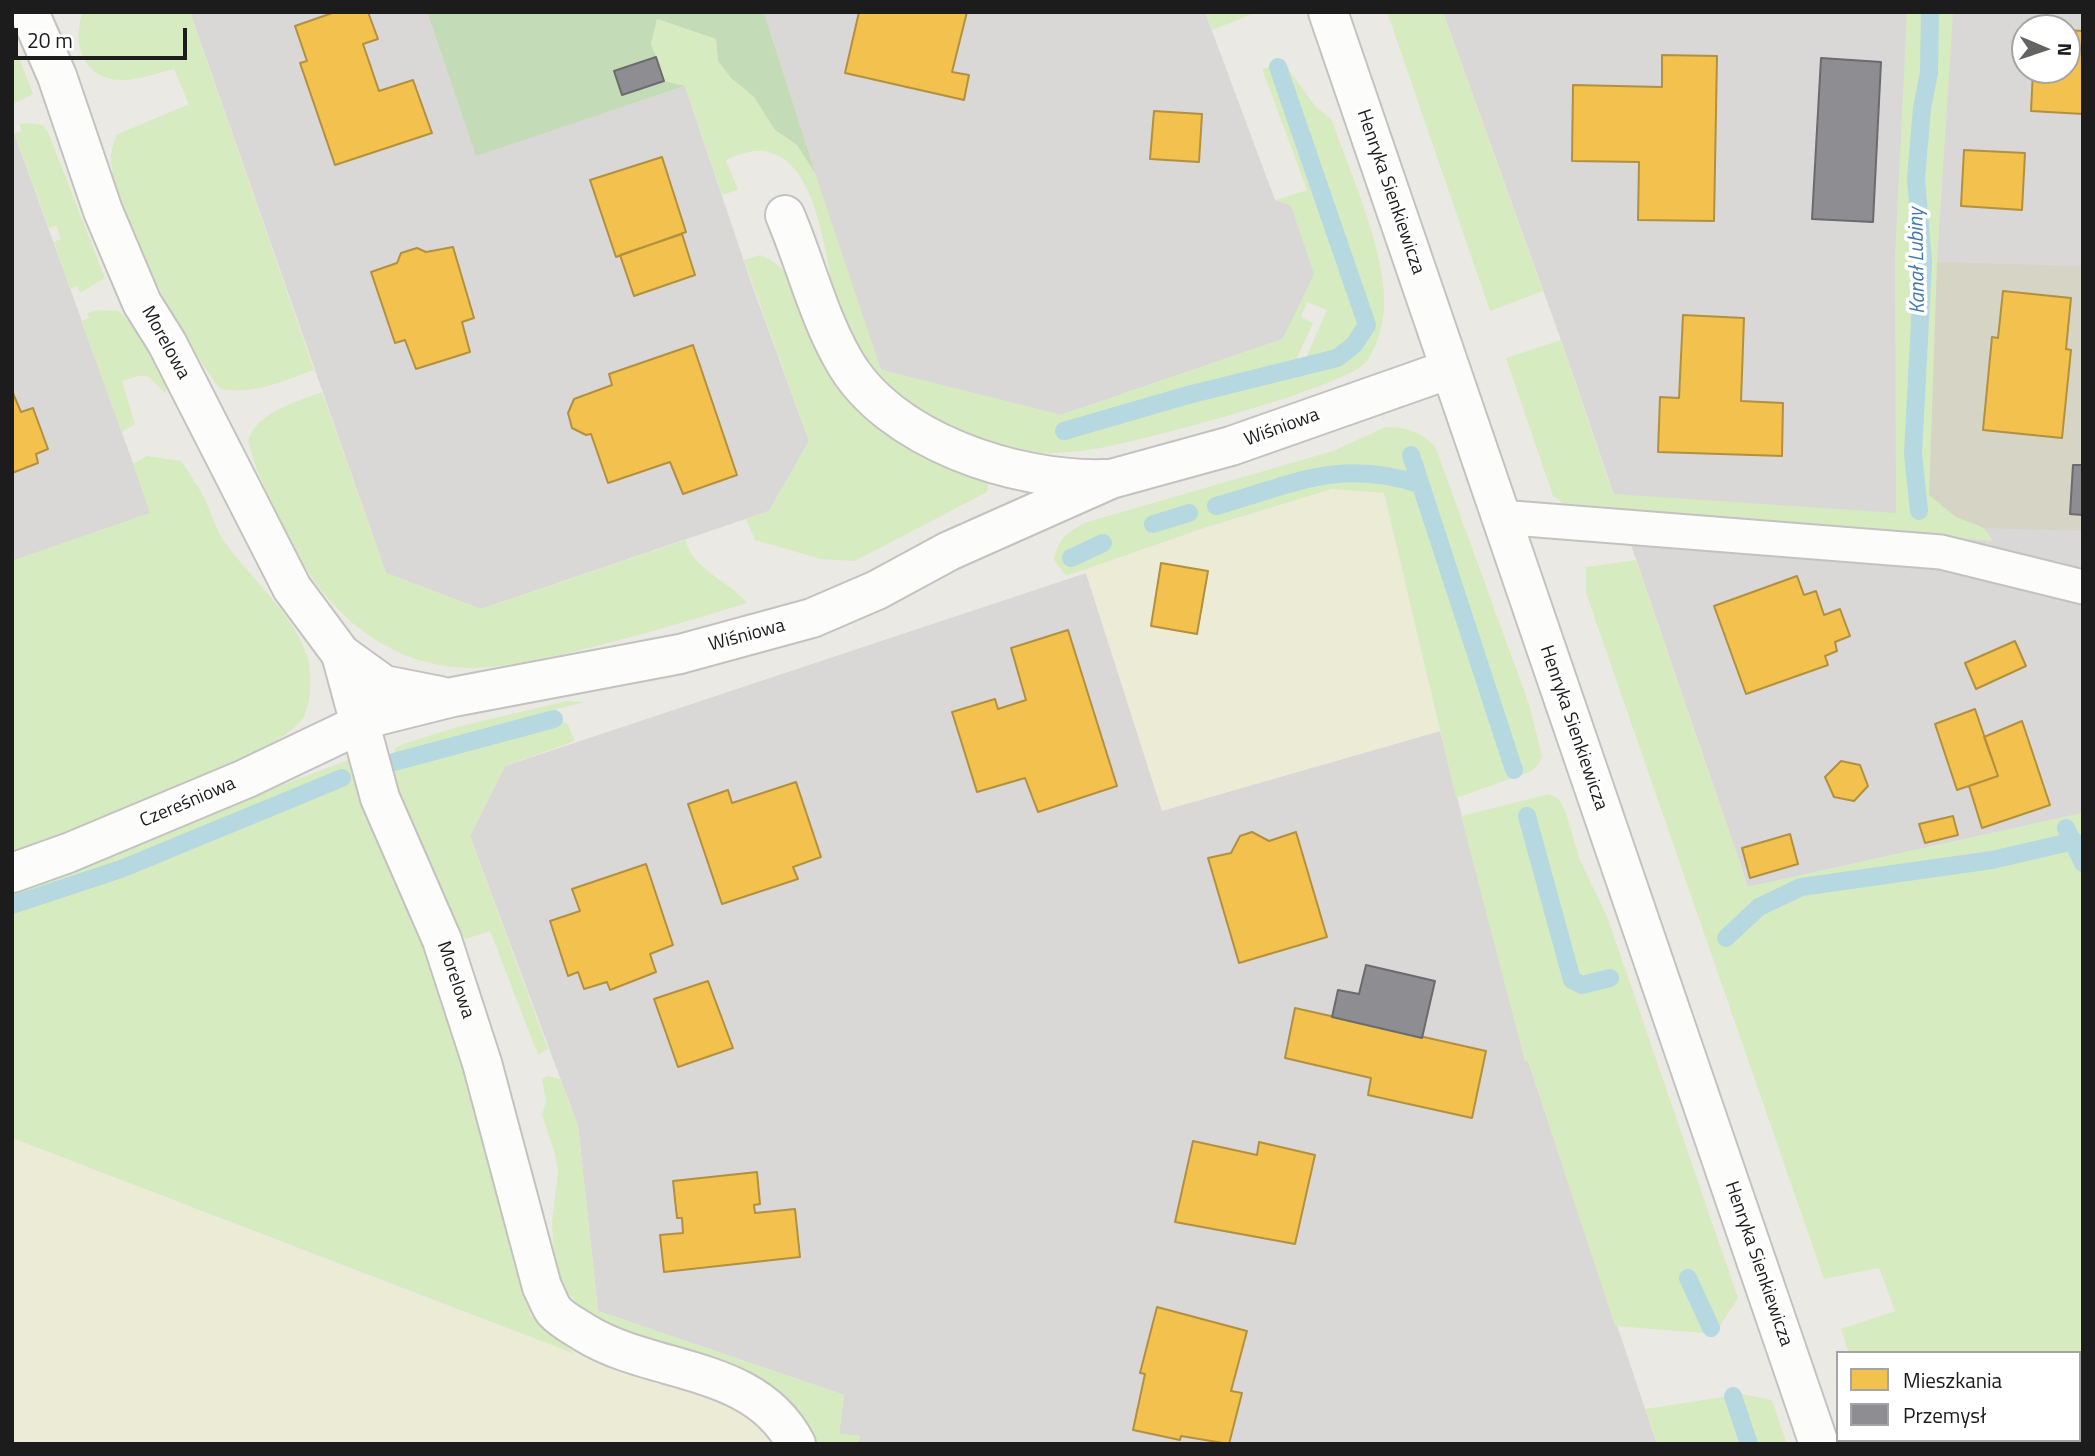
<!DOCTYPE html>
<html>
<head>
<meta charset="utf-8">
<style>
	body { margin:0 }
	#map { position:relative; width:2095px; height:1456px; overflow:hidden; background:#ebe9e4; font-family:"Titillium Web",sans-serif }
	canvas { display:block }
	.frame { position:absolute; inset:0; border:14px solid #1c1c1c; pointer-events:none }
	.legend { position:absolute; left:1836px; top:1351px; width:245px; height:91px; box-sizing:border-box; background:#fff; border:2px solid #a4a4a4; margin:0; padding:9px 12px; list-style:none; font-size:21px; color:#1c1c1c }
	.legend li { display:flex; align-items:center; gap:14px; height:35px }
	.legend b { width:35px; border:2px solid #a4a4a4 }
	.north { position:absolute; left:2011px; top:14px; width:70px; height:70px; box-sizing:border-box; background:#fff; border:2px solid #a4a4a4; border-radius:50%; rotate:92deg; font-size:19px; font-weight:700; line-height:28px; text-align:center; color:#1c1c1c }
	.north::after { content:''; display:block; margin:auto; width:24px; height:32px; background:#646462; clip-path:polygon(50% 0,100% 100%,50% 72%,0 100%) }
	.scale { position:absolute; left:14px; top:28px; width:173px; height:32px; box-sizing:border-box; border:4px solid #1c1c1c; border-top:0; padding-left:9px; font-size:21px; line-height:24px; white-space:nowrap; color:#1c1c1c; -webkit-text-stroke:5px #fff; paint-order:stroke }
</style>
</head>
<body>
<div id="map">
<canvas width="2095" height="1456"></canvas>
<div class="frame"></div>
<ul class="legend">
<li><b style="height:19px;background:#f2c14e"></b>Mieszkania</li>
<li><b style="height:19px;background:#8d8d92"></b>Przemysł</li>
</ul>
<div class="north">N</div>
<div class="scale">20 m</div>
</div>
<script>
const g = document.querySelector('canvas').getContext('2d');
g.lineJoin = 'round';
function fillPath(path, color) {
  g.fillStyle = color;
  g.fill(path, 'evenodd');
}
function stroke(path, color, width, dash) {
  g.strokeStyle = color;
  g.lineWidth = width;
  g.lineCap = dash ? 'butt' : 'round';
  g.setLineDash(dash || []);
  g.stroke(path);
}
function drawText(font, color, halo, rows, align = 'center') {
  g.font = font + ' "Titillium Web",sans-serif';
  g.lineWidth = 7;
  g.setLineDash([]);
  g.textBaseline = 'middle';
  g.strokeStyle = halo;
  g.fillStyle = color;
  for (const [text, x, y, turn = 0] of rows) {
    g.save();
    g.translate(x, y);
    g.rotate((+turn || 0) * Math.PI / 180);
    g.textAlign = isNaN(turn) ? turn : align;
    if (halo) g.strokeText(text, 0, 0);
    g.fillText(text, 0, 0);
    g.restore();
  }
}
const residential = new Path2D(`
	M 190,12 L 427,12 L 476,155 L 685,86 L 752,285 L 809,441 L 769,511 L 481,609 L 386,573 Z
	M 764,12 L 1205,12 L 1275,200 L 1291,205 L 1315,274 L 1283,339 L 1061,415 L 881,370 L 836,241 Z
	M 1443,12 L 2083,12 L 2083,813 L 1748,887 L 1561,340 ZM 2025,28 L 2067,28 L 2067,70 L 2025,70 Z
	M 12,127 L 151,513 L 12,561 Z
	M 1086,573 L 1163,810 L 1440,731 L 1525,1060 L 1528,1061 L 1657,1444 L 858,1444 L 860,1436 L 839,1434 L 844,1395 L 598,1311 L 578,1126 L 470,836 L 505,766 Z`);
const construction = new Path2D(`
	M 1937,262 L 2083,266 L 2083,531 L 1984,528 L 1956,517 L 1929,495 Z`);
const farmland = new Path2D(`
	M 1332,489 L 1384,493 L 1440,731 L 1162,811 L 1086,573 L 1091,566 Z
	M 12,1138 L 426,1299 L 744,1413 L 759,1425 L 772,1444 L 12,1444 Z`);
const grass = new Path2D(`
	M 83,12 L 190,12 L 314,370 C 283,381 254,395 221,389 C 186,348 116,214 111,162 C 110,153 114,143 116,135 L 189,104 L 174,69 C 158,73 142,79 125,80 C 85,82 70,45 83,12 Z
	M 1205,12 L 1258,12 L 1212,30 Z
	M 1387,12 L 1443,12 L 1543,291 L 1490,311 Z
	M 1907,12 L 1953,12 L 1937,262 L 1929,495 L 1956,517 L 1984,528 L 1993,541 L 1563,503 L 1553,496 L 1506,358 L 1561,340 L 1613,494 L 1896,513 L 1895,258 Z
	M 657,19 L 716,39 L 718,61 L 731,78 L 754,97 L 775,130 L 797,145 L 815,173 L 881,370 L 1061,415 L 1283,339 L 1314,274 L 1291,206 L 1276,200 L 1307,190 L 1262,69 L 1284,63 L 1315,106 L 1332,120 C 1350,173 1395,270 1382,324 C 1379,336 1373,355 1364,364 C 1336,390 1141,441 1095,449 C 1061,454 1020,457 987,444 C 947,429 900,410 871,376 C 861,364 840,319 836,303 C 823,250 815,115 726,160 L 738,190 L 722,195 L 685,86 L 664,81 L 651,44 ZM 1307,302 L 1327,310 L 1304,362 L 1297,358 L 1313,323 L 1301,317 Z
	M 12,39 L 33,94 L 13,104 L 12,100 Z
	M 27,123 L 43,125 L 48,132 L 105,278 L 80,293 L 77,286 L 70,289 L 54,242 L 61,239 L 56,226 L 49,228 L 14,133 L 22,131 L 19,124 Z
	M 760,255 C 787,264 795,289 808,313 L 989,479 L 987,492 L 855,561 L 821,559 L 755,540 L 746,519 L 769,511 L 809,441 L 744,260 Z
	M 98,310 L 119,311 C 134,327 171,372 166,394 C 146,375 152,371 122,381 L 135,424 L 122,432 L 81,321 L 89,318 L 87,313 Z
	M 322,392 L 386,573 L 481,609 L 686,540 C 690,568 731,582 747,603 C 688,621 629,639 568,653 C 531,661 492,671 453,667 C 377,659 321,604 289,539 C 274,508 256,474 248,441 C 255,413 298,401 322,392 Z
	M 1385,427 C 1406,427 1421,432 1435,446 L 1529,704 L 1542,756 L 1539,764 L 1530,772 L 1456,798 L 1384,493 L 1332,489 L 1204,528 L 1066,576 L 1054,560 C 1058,538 1069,531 1087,522 L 1333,451 Z
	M 147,456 L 181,461 C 188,471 195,481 201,492 C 211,509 214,528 226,544 C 253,581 291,611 307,655 C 312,671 312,704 303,718 C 278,758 65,835 12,853 L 12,561 L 150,513 L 133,464 Z
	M 1636,560 L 1748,887 L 2083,813 L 2083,1444 L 1881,1444 L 1880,1440 L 2079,1440 L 2079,1353 L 1849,1353 L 1841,1329 L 1895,1311 L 1879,1268 L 1824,1279 L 1586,593 L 1586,567 Z
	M 567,701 L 584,702 L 550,711 L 568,725 L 575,741 L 505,766 L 470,836 L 548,1049 L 538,1055 L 490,931 L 466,939 L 457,933 L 390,771 L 395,749 L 400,745 L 457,727 Z
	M 351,759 L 427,947 L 505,1213 L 514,1265 L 531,1316 L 575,1354 L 12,1138 L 12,892 L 92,863 L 205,814 Z
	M 1549,794 L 1559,799 L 1566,813 L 1580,860 L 1607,916 L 1738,1298 L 1720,1326 L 1702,1333 L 1615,1326 L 1528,1061 L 1525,1061 L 1461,816 Z
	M 548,1076 L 560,1079 L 578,1126 L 598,1311 L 844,1395 L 839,1434 L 860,1436 L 858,1444 L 816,1444 L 809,1427 L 794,1410 L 586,1313 L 559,1283 L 554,1258 L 552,1223 L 558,1172 L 555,1154 L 542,1115 L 546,1101 L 542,1079 Z
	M 1742,1394 L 1772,1400 L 1787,1444 L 1657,1444 L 1645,1409 Z`);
const forest = new Path2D(`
	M 427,12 L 764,12 L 815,173 L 797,145 L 775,130 L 754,97 L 731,78 L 718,61 L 716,39 L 657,19 L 651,44 L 656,57 L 615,71 L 622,95 L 664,81 L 685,86 L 476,156 Z`);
const homes = new Path2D(`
	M 335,12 L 368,12 L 378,39 L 363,44 L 379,91 L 413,80 L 432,133 L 335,165 L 300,63 L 307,61 L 295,26 Z
	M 859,12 L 967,12 L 952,72 L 969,75 L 964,100 L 845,73 Z
	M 2067,30 L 2083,31 L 2083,114 L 2031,111 L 2033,70 L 2067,70 Z
	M 1662,55 L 1717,56 L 1714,221 L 1638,220 L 1639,162 L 1572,161 L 1573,85 L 1662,87 Z
	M 1154,111 L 1202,114 L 1199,162 L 1150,159 Z
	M 1964,150 L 2025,153 L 2022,210 L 1961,206 Z
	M 662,157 L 686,232 L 616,257 L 590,180 Z
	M 682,234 L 695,275 L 634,296 L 620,255 Z
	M 453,247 L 474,318 L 462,322 L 470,352 L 416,369 L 405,340 L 395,343 L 371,272 L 397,263 L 401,253 L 417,248 L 426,252 Z
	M 2003,291 L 2071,298 L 2066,349 L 2071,350 L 2062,438 L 1983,430 L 1992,337 L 1998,338 Z
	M 1683,315 L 1744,318 L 1741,401 L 1783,403 L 1782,456 L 1658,452 L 1660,397 L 1679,398 Z
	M 693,345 L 737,475 L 683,494 L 670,462 L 608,483 L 591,434 L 586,435 L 572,428 L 568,413 L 574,399 L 612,385 L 609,374 Z
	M 12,391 L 21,412 L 33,408 L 48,449 L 36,454 L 38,463 L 12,473 Z
	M 1161,563 L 1208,571 L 1197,634 L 1151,626 Z
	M 1797,576 L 1804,595 L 1816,591 L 1824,615 L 1840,609 L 1850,636 L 1835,642 L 1837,651 L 1825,656 L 1828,665 L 1746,694 L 1714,606 Z
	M 1068,630 L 1117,786 L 1038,812 L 1025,778 L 977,792 L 952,712 L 995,699 L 998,709 L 1026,700 L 1011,648 Z
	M 2015,641 L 2026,666 L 1976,689 L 1965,663 Z
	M 1975,709 L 1998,776 L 1957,790 L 1935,724 Z
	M 2022,721 L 2050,805 L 1982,828 L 1969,786 L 1998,776 L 1984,737 Z
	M 1841,761 L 1860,765 L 1868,786 L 1854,801 L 1834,797 L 1825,777 Z
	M 796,782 L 821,857 L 793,867 L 798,879 L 722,904 L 688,804 L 728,790 L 732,803 Z
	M 1953,816 L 1958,835 L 1925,843 L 1919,824 Z
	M 1252,832 L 1269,841 L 1296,832 L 1327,937 L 1239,963 L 1208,858 L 1231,853 L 1240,836 Z
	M 1790,834 L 1798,864 L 1750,878 L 1742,848 Z
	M 646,864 L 673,945 L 650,954 L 656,972 L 610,990 L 607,982 L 584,989 L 578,972 L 568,976 L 550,921 L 580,911 L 572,889 Z
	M 708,981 L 733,1048 L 678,1067 L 654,999 Z
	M 1295,1008 L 1486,1051 L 1472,1118 L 1368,1095 L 1371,1078 L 1285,1058 Z
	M 1193,1141 L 1257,1155 L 1259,1142 L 1315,1155 L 1295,1244 L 1175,1222 Z
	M 757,1172 L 760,1204 L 754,1205 L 755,1213 L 795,1209 L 800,1257 L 664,1272 L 660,1235 L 683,1233 L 682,1218 L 677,1218 L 673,1181 Z
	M 1157,1307 L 1247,1331 L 1231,1391 L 1242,1393 L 1229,1444 L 1181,1436 L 1180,1440 L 1133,1430 L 1145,1374 L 1140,1373 Z`);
const industry = new Path2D(`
	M 656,57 L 664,81 L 622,95 L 614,71 Z
	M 1821,58 L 1881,62 L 1873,222 L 1812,219 Z
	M 2073,465 L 2083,465 L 2083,515 L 2070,514 Z
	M 1366,965 L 1435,981 L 1422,1038 L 1332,1017 L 1338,990 L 1359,994 Z`);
const stream = new Path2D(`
	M 1064,431 L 1188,395 L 1337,358 L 1354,345 L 1367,325 L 1278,67
	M 1411,455 L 1514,770
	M 1216,506 C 1295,484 1337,458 1420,484
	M 1919,511 L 1913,454 L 1923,262 L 1916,179 L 1922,108 L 1929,73 L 1930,12
	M 1153,524 L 1189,513
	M 1071,558 L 1103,543
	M 394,762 L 554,719
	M 1527,816 L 1572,980 L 1582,985 L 1610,978
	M 2066,828 L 2083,863
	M 12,905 L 121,869 L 342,778
	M 1726,938 L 1759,907 L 1801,887 L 1992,860 L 2074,841
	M 1688,1278 L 1711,1328
	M 1733,1396 L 1749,1444`);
const service = new Path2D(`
	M 1500,517 L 1941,552 L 2083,587`);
const minor = new Path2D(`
	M 29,12 L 57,76 L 103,211 L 142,303 L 167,343 L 292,588 L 341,654 L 380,798 L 442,940 L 482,1063 L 542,1287 C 546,1294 549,1304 554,1311 C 562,1320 574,1326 585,1333 C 654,1375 755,1364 796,1444
	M 785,215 C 805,262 818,315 843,359 C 888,441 1017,482 1105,479
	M 341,654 L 384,685 L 440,696
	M 12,873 L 68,853 L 245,779 L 377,716 L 453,697 L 680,654 L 812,618 L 877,590 L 949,551 L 1111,479 L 1231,446 L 1450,369`);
const tertiary = new Path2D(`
	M 1328,12 L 1819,1444`);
const streetNames = [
	["Henryka Sienkiewicza",1390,192,71],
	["Morelowa",165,343,61],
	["Wiśniowa",1282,428,-20],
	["Wiśniowa",747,636,-15],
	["Henryka Sienkiewicza",1573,728,71],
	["Czereśniowa",188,803,-23],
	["Morelowa",455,980,71],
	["Henryka Sienkiewicza",1758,1264,71]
];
const waterNames = [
	["Kanał Lubiny",1918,261,-91]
];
fillPath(residential, '#dad8d6');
fillPath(construction, '#d5d4c5');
fillPath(farmland, '#ececd6');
fillPath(grass, '#d7ebc0');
fillPath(forest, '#c4dbb7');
fillPath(homes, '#f2c14e');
stroke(homes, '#b2903f', 2);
fillPath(industry, '#8d8d92');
stroke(industry, '#6b6b6f', 2);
stroke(stream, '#b6d8e0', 18);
stroke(service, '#c3c2c0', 37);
stroke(minor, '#c3c2c0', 42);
stroke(tertiary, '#c3c2c0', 42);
stroke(service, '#fcfcfb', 33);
stroke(minor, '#fcfcfb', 38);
stroke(tertiary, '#fcfcfb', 38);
drawText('19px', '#1c1c1c', '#fff', streetNames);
drawText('italic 21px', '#447ab0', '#fff', waterNames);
</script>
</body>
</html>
